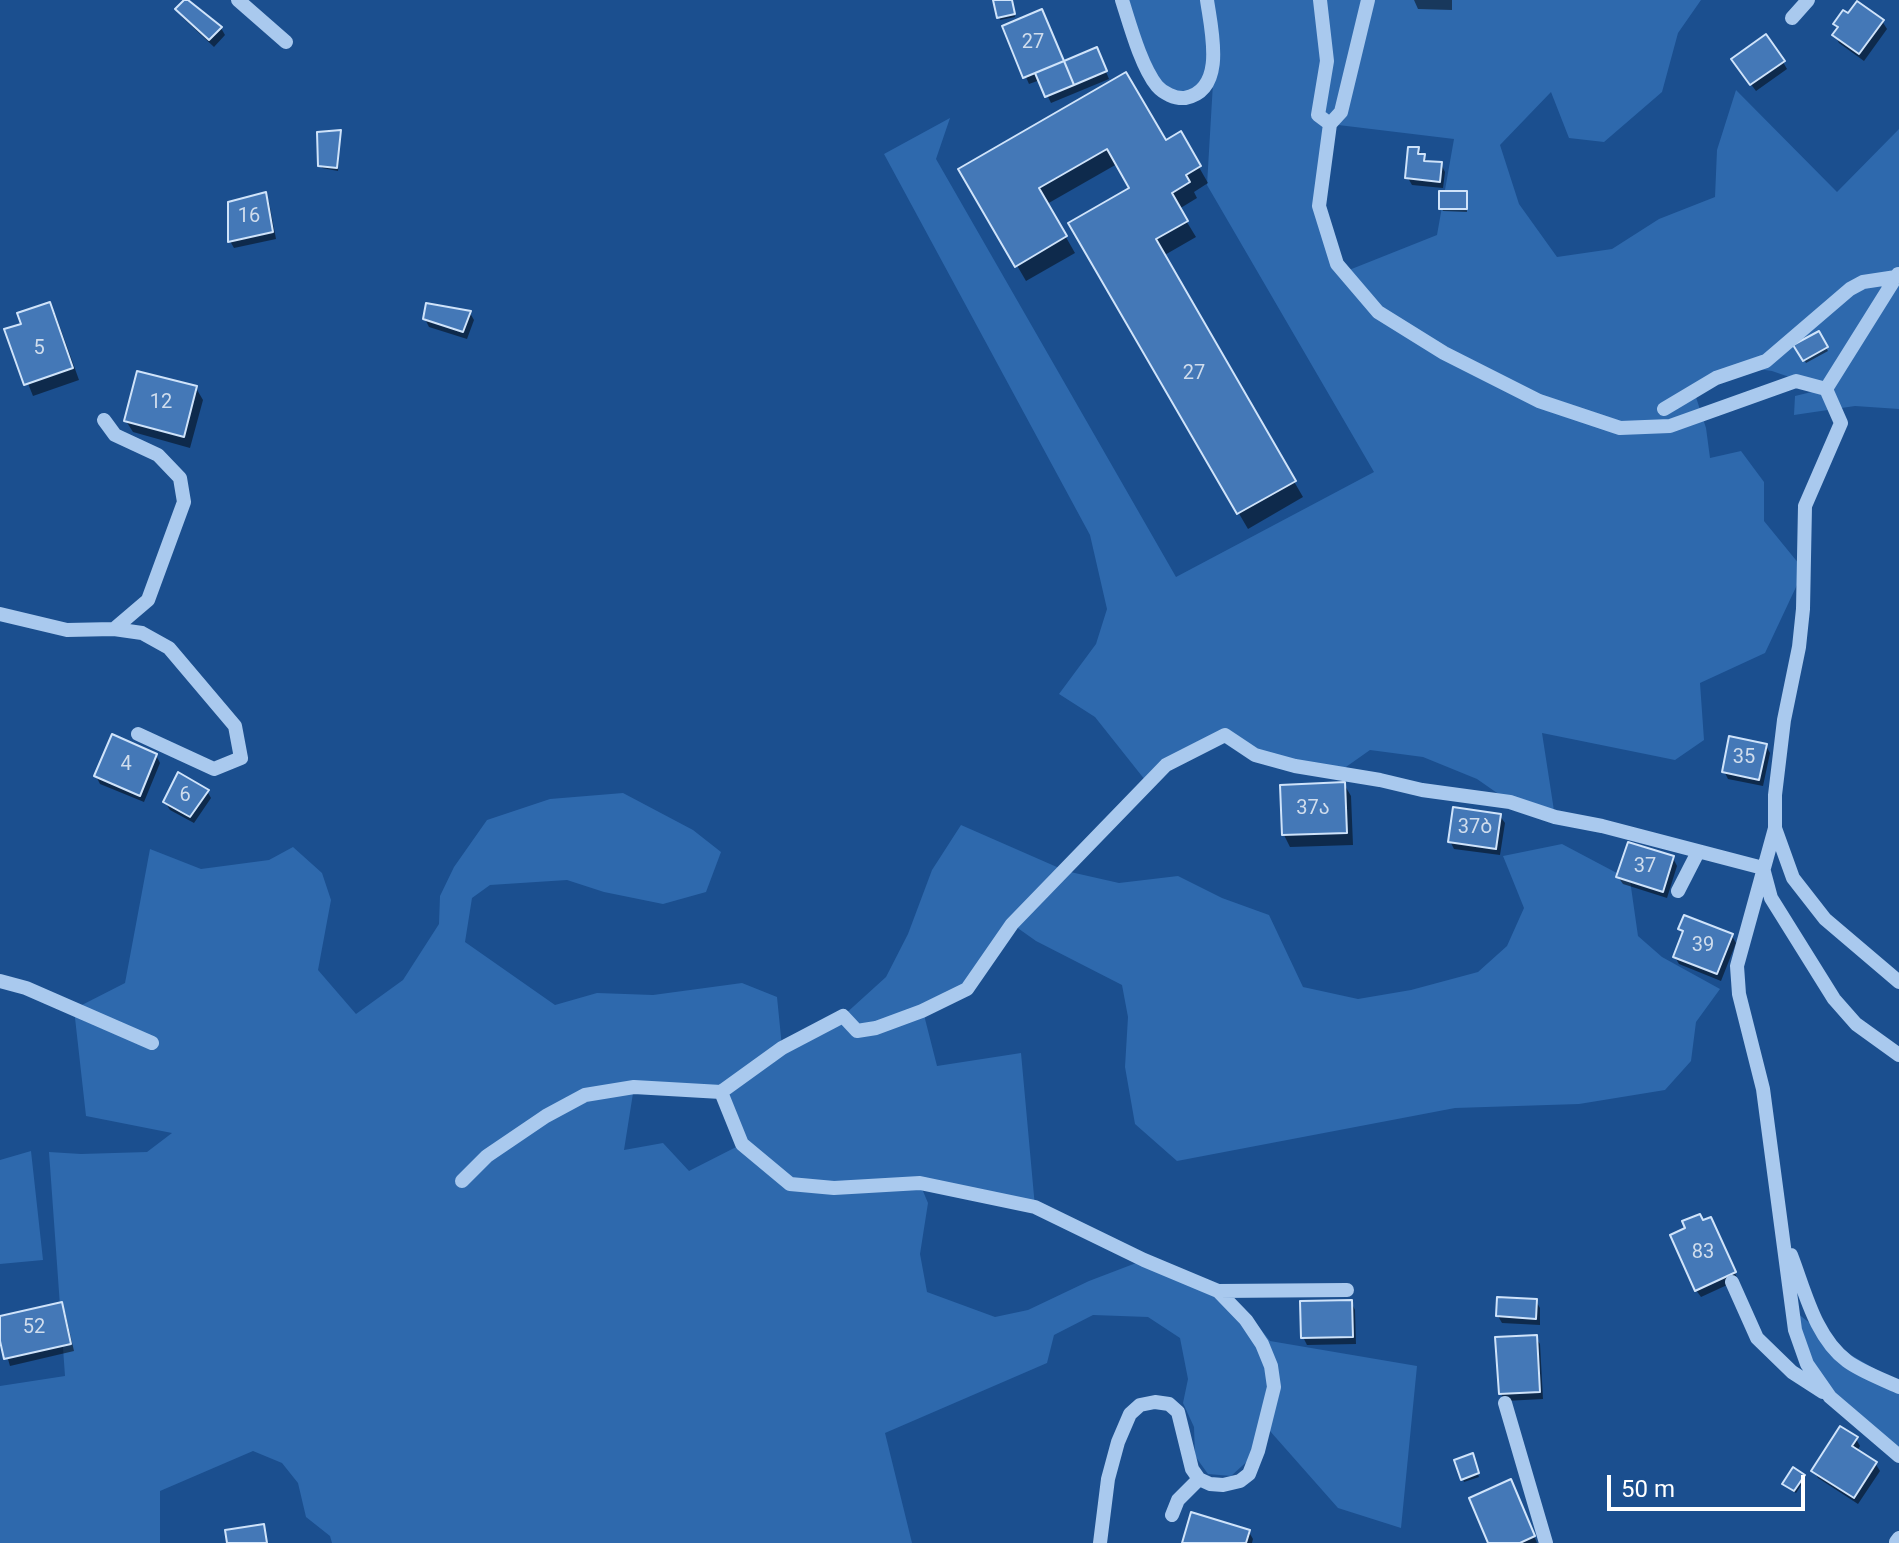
<!DOCTYPE html>
<html>
<head>
<meta charset="utf-8">
<style>
	body { margin:0 }
	#map { position:relative; width:1899px; height:1543px; overflow:hidden; background:#1b4f8f; font-family:Roboto,sans-serif }
	canvas { display:block }
	.scale { position:absolute; left:1607px; top:1475px; width:198px; height:36px; box-sizing:border-box; border:4px solid #fff; border-top:0; padding-left:10px; font-size:24px; line-height:28px; white-space:nowrap; color:#fff; -webkit-text-stroke:6px #1b4f8f; paint-order:stroke }
</style>
</head>
<body>
<div id="map">
<canvas width="1899" height="1543"></canvas>
<div class="scale">50 m</div>
</div>
<script>
const g = document.querySelector('canvas').getContext('2d');
g.lineJoin = 'round';
function fillPath(path, color) {
  g.fillStyle = color;
  g.fill(path, 'evenodd');
}
function stroke(path, color, width, dash) {
  g.strokeStyle = color;
  g.lineWidth = width;
  g.lineCap = dash ? 'butt' : 'round';
  g.setLineDash(dash || []);
  g.stroke(path);
}
function drawText(font, color, halo, rows, align = 'center') {
  g.font = font + ' Roboto,"Noto Sans Georgian",sans-serif';
  g.lineWidth = 7;
  g.setLineDash([]);
  g.textBaseline = 'middle';
  g.strokeStyle = halo;
  g.fillStyle = color;
  for (const [text, x, y, turn = 0] of rows) {
    g.save();
    g.translate(x, y);
    g.rotate((+turn || 0) * Math.PI / 180);
    g.textAlign = isNaN(turn) ? turn : align;
    if (halo) g.strokeText(text, 0, 0);
    g.fillText(text, 0, 0);
    g.restore();
  }
}
const green = new Path2D(`
	M 1122,0 L 1701,0 L 1678,33 L 1662,92 L 1604,142 L 1569,138 L 1551,92 L 1500,145 L 1519,204 L 1557,257 L 1612,249 L 1659,219 L 1715,197 L 1717,150 L 1736,90 L 1837,192 L 1899,129 L 1899,409 L 1855,406 L 1794,415 L 1795,396 L 1824,389 L 1772,371 L 1751,368 L 1694,391 L 1706,428 L 1710,458 L 1741,451 L 1764,482 L 1764,521 L 1804,570 L 1765,653 L 1700,683 L 1704,740 L 1675,760 L 1542,733 L 1555,817 L 1510,802 L 1477,779 L 1423,757 L 1370,750 L 1336,774 L 1295,766 L 1225,735 L 1185,754 L 1149,785 L 1095,717 L 1059,694 L 1096,644 L 1107,609 L 1090,535 L 884,154 L 950,118 L 936,159 L 1176,577 L 1374,472 L 1207,185 L 1214,66 L 1197,94 L 1163,92 ZM 1330,124 L 1454,139 L 1437,235 L 1344,272 L 1317,195 Z
	M 623,793 L 693,830 L 721,852 L 706,892 L 663,904 L 604,892 L 567,880 L 490,885 L 472,898 L 465,942 L 555,1005 L 597,993 L 653,995 L 742,983 L 777,997 L 782,1047 L 843,1016 L 886,977 L 908,934 L 932,870 L 961,825 L 1066,871 L 1119,883 L 1178,876 L 1222,898 L 1269,915 L 1303,987 L 1358,999 L 1411,990 L 1478,972 L 1507,946 L 1524,908 L 1503,856 L 1562,844 L 1630,880 L 1638,936 L 1662,957 L 1720,989 L 1696,1022 L 1691,1061 L 1665,1090 L 1579,1104 L 1455,1108 L 1177,1161 L 1135,1124 L 1125,1067 L 1128,1017 L 1122,985 L 1036,941 L 1012,924 L 967,989 L 923,1011 L 937,1066 L 1021,1053 L 1035,1207 L 920,1184 L 928,1203 L 920,1254 L 927,1292 L 995,1317 L 1028,1310 L 1089,1281 L 1144,1260 L 1248,1313 L 1270,1341 L 1417,1366 L 1401,1528 L 1338,1508 L 1262,1422 L 1252,1457 L 1231,1476 L 1208,1474 L 1195,1456 L 1194,1427 L 1183,1403 L 1188,1379 L 1180,1338 L 1148,1317 L 1093,1315 L 1054,1335 L 1047,1363 L 885,1433 L 912,1543 L 332,1543 L 330,1536 L 306,1517 L 298,1483 L 282,1463 L 253,1451 L 160,1491 L 160,1543 L 0,1543 L 0,1386 L 65,1376 L 49,1152 L 81,1154 L 147,1152 L 172,1133 L 86,1116 L 74,1009 L 125,983 L 150,849 L 201,869 L 269,860 L 293,847 L 322,873 L 331,900 L 318,970 L 356,1014 L 403,980 L 439,924 L 440,896 L 454,867 L 487,820 L 550,799 ZM 634,1087 L 721,1092 L 742,1144 L 689,1171 L 663,1143 L 624,1150 Z
	M 31,1151 L 43,1260 L 0,1264 L 0,1160 Z
	M 1793,1310 L 1851,1355 L 1899,1383 L 1899,1456 L 1857,1421 L 1807,1364 Z`);
const shadow = new Path2D(`
	M 995,0 L 1012,0 L 1015,17 L 1000,20 Z
	M 1414,0 L 1452,0 L 1452,10 L 1418,9 Z
	M 178,9 L 221,28 L 225,35 L 214,47 L 182,17 Z
	M 1882,21 L 1887,29 L 1864,61 L 1839,43 L 1835,35 L 1839,30 L 1835,24 Z
	M 1004,27 L 1064,63 L 1100,57 L 1109,79 L 1051,103 L 1040,80 L 1029,84 Z
	M 1783,62 L 1787,69 L 1756,91 L 1738,67 Z
	M 1125,75 L 1165,143 L 1180,134 L 1208,183 L 1194,192 L 1197,198 L 1179,209 L 1196,237 L 1163,256 L 1303,497 L 1248,529 L 1070,224 L 1132,189 L 1117,164 L 1047,204 L 1075,253 L 1026,281 L 961,169 Z
	M 340,132 L 338,171 L 322,168 L 320,165 Z
	M 1418,149 L 1428,163 L 1441,164 L 1445,172 L 1443,188 L 1412,185 L 1408,178 Z
	M 1466,193 L 1467,212 L 1443,211 L 1441,208 Z
	M 265,194 L 269,202 L 276,239 L 234,248 L 230,241 Z
	M 50,304 L 56,316 L 79,380 L 33,396 L 7,331 L 23,325 Z
	M 470,313 L 474,320 L 467,339 L 429,327 L 425,319 Z
	M 1818,333 L 1828,351 L 1806,363 L 1796,346 Z
	M 196,388 L 203,400 L 190,448 L 133,432 L 126,421 Z
	M 1766,746 L 1770,753 L 1763,786 L 1728,779 L 1724,771 Z
	M 156,755 L 160,763 L 144,802 L 100,784 L 96,776 Z
	M 1344,784 L 1351,796 L 1353,845 L 1290,847 L 1284,835 Z
	M 207,791 L 211,798 L 194,823 L 170,810 L 165,802 Z
	M 1500,816 L 1505,823 L 1500,855 L 1454,849 L 1450,841 Z
	M 1673,858 L 1677,866 L 1667,898 L 1623,884 L 1618,877 Z
	M 1680,929 L 1732,936 L 1736,943 L 1721,981 L 1679,964 L 1675,957 L 1684,934 Z
	M 1703,1223 L 1714,1227 L 1738,1280 L 1701,1297 L 1696,1290 L 1688,1229 Z
	M 1536,1301 L 1540,1308 L 1540,1325 L 1502,1323 L 1498,1316 Z
	M 1351,1302 L 1355,1310 L 1356,1344 L 1307,1345 L 1303,1337 Z
	M 61,1304 L 65,1312 L 74,1351 L 10,1366 L 0,1332 L 0,1318 Z
	M 1535,1337 L 1540,1344 L 1543,1399 L 1505,1401 L 1501,1394 Z
	M 1856,1439 L 1860,1446 L 1857,1451 L 1875,1463 L 1880,1471 L 1858,1504 L 1818,1478 L 1814,1471 Z
	M 1473,1459 L 1479,1477 L 1464,1482 L 1463,1479 Z
	M 1804,1476 L 1805,1479 L 1796,1493 L 1784,1484 Z
	M 1514,1489 L 1537,1543 L 1490,1543 Z
	M 1249,1532 L 1253,1539 L 1252,1543 L 1184,1543 Z`);
const building = new Path2D(`
	M 184,0 L 188,0 L 222,27 L 209,40 L 175,9 Z
	M 993,0 L 1012,0 L 1015,14 L 997,18 Z
	M 1857,1 L 1884,20 L 1859,54 L 1832,35 L 1838,27 L 1833,24 L 1843,10 L 1848,13 Z
	M 1042,9 L 1064,61 L 1023,78 L 1002,26 Z
	M 1766,34 L 1785,61 L 1750,85 L 1731,59 Z
	M 1097,47 L 1107,71 L 1074,85 L 1064,61 Z
	M 1064,61 L 1074,85 L 1045,97 L 1035,73 Z
	M 1126,72 L 1166,140 L 1181,131 L 1201,166 L 1186,175 L 1190,182 L 1172,193 L 1188,221 L 1156,239 L 1296,481 L 1237,514 L 1068,223 L 1129,188 L 1107,149 L 1039,188 L 1067,236 L 1015,267 L 958,169 Z
	M 341,130 L 337,168 L 318,166 L 317,132 Z
	M 1408,147 L 1419,147 L 1418,154 L 1425,154 L 1424,161 L 1442,162 L 1440,182 L 1405,178 Z
	M 1439,191 L 1467,191 L 1467,209 L 1439,209 Z
	M 266,192 L 273,232 L 228,242 L 228,202 Z
	M 50,302 L 73,368 L 24,385 L 4,329 L 21,324 L 17,313 Z
	M 426,303 L 471,311 L 463,332 L 423,319 Z
	M 1819,331 L 1828,347 L 1803,361 L 1793,345 Z
	M 137,371 L 197,386 L 184,437 L 124,421 Z
	M 112,734 L 157,754 L 140,796 L 94,776 Z
	M 1729,736 L 1767,744 L 1759,780 L 1722,772 Z
	M 178,772 L 209,790 L 190,817 L 163,802 Z
	M 1345,782 L 1347,833 L 1282,835 L 1280,785 Z
	M 1453,807 L 1501,814 L 1496,849 L 1448,842 Z
	M 1628,842 L 1674,856 L 1663,892 L 1616,877 Z
	M 1684,915 L 1733,934 L 1717,974 L 1673,957 L 1683,931 L 1678,929 Z
	M 1700,1214 L 1703,1220 L 1711,1217 L 1736,1272 L 1695,1291 L 1670,1235 L 1685,1228 L 1682,1221 Z
	M 1497,1297 L 1537,1299 L 1536,1319 L 1496,1316 Z
	M 1352,1300 L 1353,1337 L 1301,1338 L 1300,1301 Z
	M 62,1302 L 71,1344 L 4,1359 L 0,1341 L 0,1316 Z
	M 1537,1335 L 1540,1392 L 1499,1394 L 1495,1337 Z
	M 1840,1426 L 1858,1437 L 1852,1446 L 1877,1462 L 1854,1498 L 1811,1471 Z
	M 1473,1453 L 1479,1473 L 1461,1480 L 1454,1460 Z
	M 1793,1467 L 1805,1475 L 1794,1491 L 1782,1484 Z
	M 1511,1479 L 1535,1536 L 1520,1543 L 1488,1543 L 1469,1498 Z
	M 1191,1512 L 1250,1530 L 1246,1543 L 1182,1543 Z
	M 264,1524 L 267,1543 L 227,1543 L 225,1530 Z`);
const minor = new Path2D(`
	M 238,0 L 286,42
	M 1122,0 C 1130,25 1141,66 1157,86 C 1163,93 1175,99 1185,98 C 1227,90 1211,29 1207,0
	M 1320,0 L 1327,61 L 1318,115 L 1330,124
	M 1368,0 L 1341,112 L 1330,124 L 1319,206 L 1337,264 L 1378,312 L 1444,353 L 1539,401 L 1620,428 L 1670,426 L 1796,381 L 1826,389
	M 1792,18 L 1808,0
	M 1826,389 L 1841,423 L 1805,506 L 1803,609 L 1799,647 L 1784,720 L 1775,795 L 1775,828 L 1793,878 L 1825,919 L 1899,982
	M 1826,389 L 1898,274
	M 1664,409 L 1716,378 L 1766,361 L 1850,289 L 1863,282 L 1896,277
	M 0,614 L 67,630 L 114,629 L 148,600 L 184,502 L 180,478 L 158,455 L 115,435 L 104,420
	M 114,629 L 142,633 L 169,648 L 235,726 L 241,758 L 214,769 L 138,734
	M 1775,828 L 1737,966 L 1739,994 L 1763,1089 L 1795,1330 L 1807,1364 L 1830,1397 L 1899,1456
	M 1678,891 L 1698,852
	M 0,981 L 26,988 L 152,1043
	M 721,1092 L 742,1144 L 790,1184 L 834,1188 L 920,1183 L 1035,1207 L 1144,1260 L 1218,1291 L 1246,1320 L 1262,1344 L 1271,1366 L 1274,1387 L 1258,1451 L 1249,1474 L 1240,1481 L 1223,1485 L 1210,1484 L 1199,1479 L 1192,1469 L 1178,1412 L 1169,1404 L 1155,1402 L 1140,1405 L 1130,1414 L 1118,1442 L 1108,1479 L 1100,1543
	M 462,1181 L 487,1156 L 546,1116 L 585,1095 L 634,1087 L 721,1092 L 782,1048 L 843,1016 L 857,1031 L 876,1028 L 922,1011 L 967,989 L 1012,924 L 1166,765 L 1225,735 L 1255,755 L 1295,766 L 1380,780 L 1422,790 L 1510,802 L 1555,817 L 1602,826 L 1763,868 L 1771,898 L 1834,999 L 1856,1024 L 1899,1055
	M 1791,1255 C 1805,1291 1815,1337 1847,1361 C 1862,1372 1882,1379 1899,1387
	M 1732,1282 L 1757,1338 L 1792,1372 L 1823,1392
	M 1218,1291 L 1347,1290
	M 1505,1403 L 1546,1543
	M 1172,1515 L 1178,1500 L 1199,1479
	M 1896,1542 L 1899,1538`);
const numberNames = [
	["27",1033,43],
	["16",249,217],
	["5",39,349],
	["27",1194,374],
	["12",161,403],
	["35",1744,758],
	["4",126,765],
	["6",185,796],
	["37ა",1313,809],
	["37ბ",1475,828],
	["37",1645,867],
	["39",1703,946],
	["83",1703,1253],
	["52",34,1328]
];
fillPath(green, '#2e69ad');
fillPath(shadow, '#0007');
fillPath(building, '#4478b7');
stroke(building, '#cfe3fa', 2);
stroke(minor, '#a9c9ee', 14);
drawText('20px', '#d0dded', null, numberNames);
</script>
</body>
</html>
